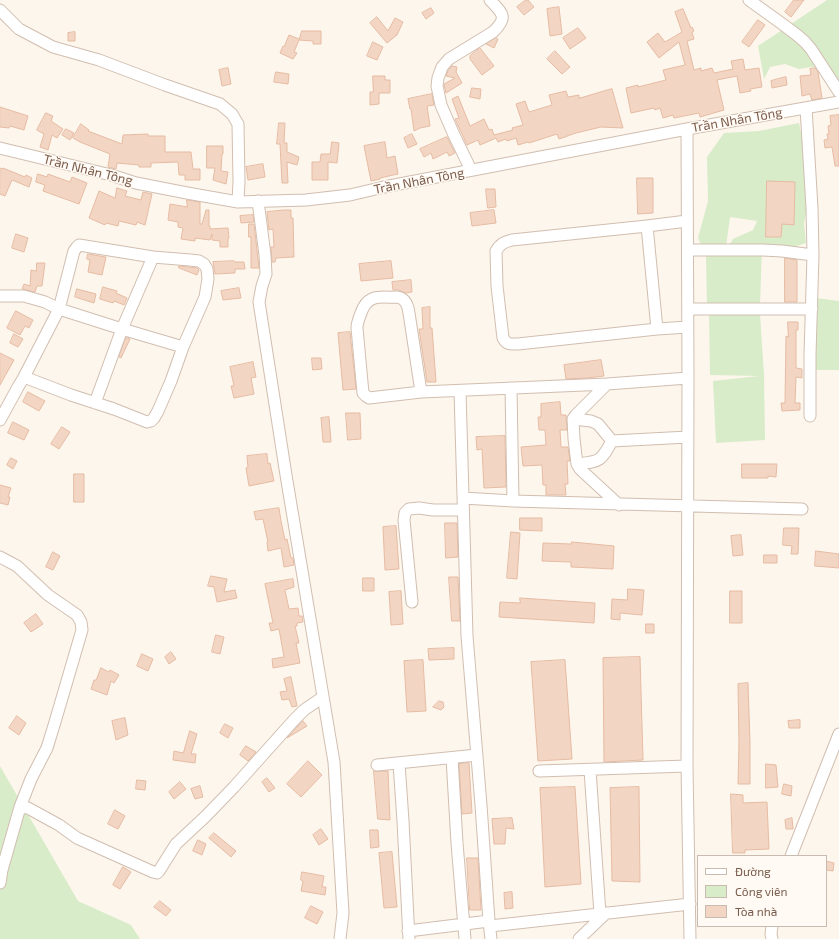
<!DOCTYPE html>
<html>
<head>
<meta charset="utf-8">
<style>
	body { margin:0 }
	#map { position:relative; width:839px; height:939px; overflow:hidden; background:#fdf6ec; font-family:"Exo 2",sans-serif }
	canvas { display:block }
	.legend { position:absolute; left:697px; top:855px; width:130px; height:72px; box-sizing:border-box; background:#fffaf3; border:1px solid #cabbb1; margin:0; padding:5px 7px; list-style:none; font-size:12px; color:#7a5c4d }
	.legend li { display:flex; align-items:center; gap:8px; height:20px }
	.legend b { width:20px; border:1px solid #cabbb1 }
</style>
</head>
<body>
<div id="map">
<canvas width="839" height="939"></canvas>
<ul class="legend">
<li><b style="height:5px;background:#fff"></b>Đường</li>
<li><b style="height:11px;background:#d8ecc9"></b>Công viên</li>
<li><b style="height:11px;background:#f3d5c3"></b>Tòa nhà</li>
</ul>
</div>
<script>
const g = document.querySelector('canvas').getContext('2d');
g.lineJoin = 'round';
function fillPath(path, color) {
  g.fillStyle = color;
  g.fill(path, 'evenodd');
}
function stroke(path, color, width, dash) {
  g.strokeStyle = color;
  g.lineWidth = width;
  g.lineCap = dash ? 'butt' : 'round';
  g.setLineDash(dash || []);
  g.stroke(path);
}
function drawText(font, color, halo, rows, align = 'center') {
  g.font = font + ' "Exo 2",sans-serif';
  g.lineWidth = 3;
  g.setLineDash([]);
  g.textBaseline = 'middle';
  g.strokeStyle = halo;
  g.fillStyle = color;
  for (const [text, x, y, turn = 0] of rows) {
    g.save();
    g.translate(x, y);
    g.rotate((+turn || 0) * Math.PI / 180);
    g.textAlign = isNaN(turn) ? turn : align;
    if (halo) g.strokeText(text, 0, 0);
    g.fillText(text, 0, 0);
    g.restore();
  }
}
const green = new Path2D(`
	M 827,0 L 839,0 L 839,96 L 834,98 L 825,65 L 799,69 L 785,64 L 770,67 L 764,79 L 758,46 Z
	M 799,123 L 806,158 L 810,192 L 804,224 L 806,243 L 779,252 L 762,247 L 760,306 L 707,310 L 706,256 L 754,248 L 726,250 L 733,239 L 753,230 L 757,221 L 730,217 L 726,247 L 702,247 L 698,238 L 708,201 L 707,157 L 724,133 L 759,131 Z
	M 816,298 L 839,301 L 839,370 L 815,370 Z
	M 709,314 L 760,314 L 764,375 L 765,440 L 716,443 L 713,381 L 759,376 L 710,375 Z
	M 0,766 L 78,901 L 131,925 L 140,939 L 0,939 Z`);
const building = new Path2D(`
	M 526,0 L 528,0 L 534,7 L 524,15 L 517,7 Z
	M 794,0 L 804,0 L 791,17 L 785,12 Z
	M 559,7 L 562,34 L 550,36 L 547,9 Z
	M 431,8 L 434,13 L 426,19 L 422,13 Z
	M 683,9 L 691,28 L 692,27 L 694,31 L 692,32 L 694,39 L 687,41 L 694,70 L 701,68 L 701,71 L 712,68 L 714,73 L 733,69 L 731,61 L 743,59 L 745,70 L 759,68 L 762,87 L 750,89 L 751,91 L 740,93 L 737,76 L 717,80 L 724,110 L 700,117 L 699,113 L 674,118 L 673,115 L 663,118 L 660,108 L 655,110 L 654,108 L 631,113 L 626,88 L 638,85 L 638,87 L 666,80 L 663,70 L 685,65 L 679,42 L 659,58 L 647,42 L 658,33 L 665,42 L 682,32 L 675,12 Z
	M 377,17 L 388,31 L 395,18 L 403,22 L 397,35 L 387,43 L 370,23 Z
	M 758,20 L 765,25 L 749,47 L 742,42 Z
	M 578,28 L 586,38 L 570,49 L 563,38 Z
	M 302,31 L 321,31 L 321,44 L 313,44 L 313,41 L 299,40 L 294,52 L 297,53 L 293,59 L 280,53 L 283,46 L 284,47 L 289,35 L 299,39 Z
	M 75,32 L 75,41 L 68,41 L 68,33 Z
	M 496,38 L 498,39 L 494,48 L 486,44 Z
	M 373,42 L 383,47 L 377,60 L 367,56 Z
	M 480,48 L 494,66 L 482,75 L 470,59 L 470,56 Z
	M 555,51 L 570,67 L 562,74 L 547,59 Z
	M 452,66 L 457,67 L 456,72 L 462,83 L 446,93 L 444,84 L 455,78 L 446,76 L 448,71 Z
	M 228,68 L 231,84 L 222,86 L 219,70 Z
	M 815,68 L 818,72 L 822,98 L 812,100 L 810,94 L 802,96 L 800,76 L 811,75 L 810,69 Z
	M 276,72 L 289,74 L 288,84 L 274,82 Z
	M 373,76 L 385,76 L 385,80 L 390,80 L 390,93 L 379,93 L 379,104 L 370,105 L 370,92 L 373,92 Z
	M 786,77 L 787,85 L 772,88 L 771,81 Z
	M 472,88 L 481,89 L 480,99 L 470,97 Z
	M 612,89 L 623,128 L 601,127 L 576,133 L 559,139 L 557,134 L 529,143 L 528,142 L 518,145 L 516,138 L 507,141 L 506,139 L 498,142 L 496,138 L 480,145 L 478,140 L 467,145 L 455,119 L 459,118 L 452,99 L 458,96 L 470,126 L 484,119 L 489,130 L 492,129 L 494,135 L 513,130 L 512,128 L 523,125 L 516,104 L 525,101 L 529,112 L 552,105 L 549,95 L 566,91 L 568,97 L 579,95 L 579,98 Z
	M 432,94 L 434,105 L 427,106 L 430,126 L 420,128 L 414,131 L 411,109 L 410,109 L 408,99 Z
	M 0,107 L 28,116 L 24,130 L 10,126 L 9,128 L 0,127 Z
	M 46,113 L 53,116 L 51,121 L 63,129 L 57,138 L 52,135 L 48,150 L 40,147 L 44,134 L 37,130 Z
	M 839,115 L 839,166 L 835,166 L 832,147 L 825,148 L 824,140 L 828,139 L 827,134 L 829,134 L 828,126 L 831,125 L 830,116 Z
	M 279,123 L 285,123 L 284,143 L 287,143 L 287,152 L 299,157 L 297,165 L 287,162 L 288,183 L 282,183 L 280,144 L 277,144 Z
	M 81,124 L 89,130 L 88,131 L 122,144 L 123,135 L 148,134 L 148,136 L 165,136 L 165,152 L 191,152 L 193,169 L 200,169 L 200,180 L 185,180 L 185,175 L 179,175 L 178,162 L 151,163 L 151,167 L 139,167 L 139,165 L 117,163 L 116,169 L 108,167 L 110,154 L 80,142 L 73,138 Z
	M 66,129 L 74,133 L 70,140 L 62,135 Z
	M 412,134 L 417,144 L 408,148 L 404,138 Z
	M 447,137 L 455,153 L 449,156 L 447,152 L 433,159 L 431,153 L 424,157 L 420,149 Z
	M 332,142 L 339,143 L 337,163 L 328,162 L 328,180 L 312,180 L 312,162 L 320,162 L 321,154 L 330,154 Z
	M 385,142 L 387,158 L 395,156 L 398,174 L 380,178 L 380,179 L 371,181 L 364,146 Z
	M 207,146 L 223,146 L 223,154 L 222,154 L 221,171 L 228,172 L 226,184 L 213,180 L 215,168 L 207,168 Z
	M 263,164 L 265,177 L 248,180 L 246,167 Z
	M 0,168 L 2,169 L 3,168 L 25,177 L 26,175 L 32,178 L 29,187 L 12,180 L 5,196 L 0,194 Z
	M 38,174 L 47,177 L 48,174 L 70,182 L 72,177 L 87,183 L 79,204 L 43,191 L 45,185 L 36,182 Z
	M 637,178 L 653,178 L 653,213 L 638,214 Z
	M 767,181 L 795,182 L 794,225 L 782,224 L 781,237 L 766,237 Z
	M 117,188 L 127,191 L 125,196 L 141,200 L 143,192 L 152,194 L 145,225 L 137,222 L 136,225 L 119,221 L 118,226 L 106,223 L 105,225 L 89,218 L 99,191 L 115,198 Z
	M 486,189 L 495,189 L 496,207 L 488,208 Z
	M 187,200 L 200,202 L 200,224 L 202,224 L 206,210 L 209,210 L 209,226 L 210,226 L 210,229 L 228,228 L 229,238 L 228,238 L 228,247 L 220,247 L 220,241 L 212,240 L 212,234 L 210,240 L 195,238 L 195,241 L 181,239 L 183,228 L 178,227 L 178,222 L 168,220 L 170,204 L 187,207 Z
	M 284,210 L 291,210 L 291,218 L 293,218 L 294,257 L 276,258 L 275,262 L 272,262 L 271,247 L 274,247 L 273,229 L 269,230 L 267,212 Z
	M 494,210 L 496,223 L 472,226 L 470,213 Z
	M 253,215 L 254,222 L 241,223 L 240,216 Z
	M 249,224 L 254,224 L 259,268 L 251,268 L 251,237 L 249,237 Z
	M 16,234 L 28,238 L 24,252 L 12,248 Z
	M 88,254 L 106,257 L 102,275 L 88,272 L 90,260 L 87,259 Z
	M 785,258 L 797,260 L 797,302 L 785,302 Z
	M 234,261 L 235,262 L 244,262 L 245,269 L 235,269 L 235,273 L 215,274 L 213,262 Z
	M 391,261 L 393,278 L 361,281 L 359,264 Z
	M 37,263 L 45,263 L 42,286 L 37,286 L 35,292 L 22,289 L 24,284 L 30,286 L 31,270 L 36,271 Z
	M 179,266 L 197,268 L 199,270 L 197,275 L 179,268 Z
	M 411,280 L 412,292 L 405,293 L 399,290 L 393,290 L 392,282 Z
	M 103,287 L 117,291 L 116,293 L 127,298 L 124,305 L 114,301 L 113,303 L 100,299 Z
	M 239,288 L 241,298 L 223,300 L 221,291 Z
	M 77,289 L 96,294 L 94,303 L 75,297 Z
	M 430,307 L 430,328 L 432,328 L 436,382 L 427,382 L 419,329 L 423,329 L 422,308 Z
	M 16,311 L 33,320 L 29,328 L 25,326 L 20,335 L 7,328 Z
	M 788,322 L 798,322 L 798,330 L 796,330 L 796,368 L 802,369 L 802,378 L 796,377 L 795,403 L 800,403 L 800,410 L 782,411 L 781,403 L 785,403 L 786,336 L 788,337 Z
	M 350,332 L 356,389 L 343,390 L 338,333 Z
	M 14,334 L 23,339 L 18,347 L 10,343 Z
	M 126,338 L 130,339 L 121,358 L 119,357 Z
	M 0,353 L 14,360 L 0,385 Z
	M 312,358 L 321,358 L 322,369 L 313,370 Z
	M 601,360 L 604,376 L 587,378 L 566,379 L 564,365 Z
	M 253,362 L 256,377 L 251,378 L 254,394 L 234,398 L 231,386 L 234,386 L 230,367 Z
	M 28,392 L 45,401 L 39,411 L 23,402 Z
	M 560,402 L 561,415 L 566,415 L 567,430 L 560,430 L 561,447 L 568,447 L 570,461 L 567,461 L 568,484 L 565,484 L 566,495 L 546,495 L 546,485 L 543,485 L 542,465 L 523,466 L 521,447 L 546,445 L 545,430 L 539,430 L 538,417 L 541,417 L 541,404 Z
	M 346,413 L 360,413 L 361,439 L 348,440 Z
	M 329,417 L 331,442 L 323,442 L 321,418 Z
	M 13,422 L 29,430 L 24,440 L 8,433 Z
	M 62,427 L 70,432 L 59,449 L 51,444 Z
	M 505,436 L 506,487 L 484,488 L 482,449 L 477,450 L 476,437 Z
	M 267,454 L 268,464 L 270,463 L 274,481 L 249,486 L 246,468 L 248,467 L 247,456 Z
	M 11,458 L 17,461 L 13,469 L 7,465 Z
	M 742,464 L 777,464 L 776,477 L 768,476 L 768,478 L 742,478 Z
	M 74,474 L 84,474 L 84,502 L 74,502 Z
	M 0,485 L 11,488 L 8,497 L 10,497 L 8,505 L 0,503 Z
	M 279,508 L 281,521 L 285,540 L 287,539 L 291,558 L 293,558 L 294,565 L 284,567 L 281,548 L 268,551 L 267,542 L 268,542 L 263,519 L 256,520 L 254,512 Z
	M 520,518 L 542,518 L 542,531 L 520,530 Z
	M 445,523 L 457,523 L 458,557 L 446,558 Z
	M 396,526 L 399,569 L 385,570 L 383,527 Z
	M 784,528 L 799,528 L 798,554 L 791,554 L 792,546 L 783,545 Z
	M 511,532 L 520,533 L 517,579 L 507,578 Z
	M 741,535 L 743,555 L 733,556 L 731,536 Z
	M 572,542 L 614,546 L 613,569 L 571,567 L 571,562 L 542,561 L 543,543 L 571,544 Z
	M 816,551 L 839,554 L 839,568 L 815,566 Z
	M 53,552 L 60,556 L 53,570 L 46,567 Z
	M 764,555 L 777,555 L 777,563 L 764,563 Z
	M 211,576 L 227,579 L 224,592 L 235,590 L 237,598 L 217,602 L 214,587 L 208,586 Z
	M 449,577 L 458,577 L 460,621 L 452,621 Z
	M 363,578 L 374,578 L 374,591 L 363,591 Z
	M 293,579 L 294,587 L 285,590 L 289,609 L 298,608 L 299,616 L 302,616 L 303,622 L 297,623 L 297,626 L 295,626 L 299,643 L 296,643 L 300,663 L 273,668 L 272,659 L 284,657 L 279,629 L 271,631 L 269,623 L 273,623 L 265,584 Z
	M 628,589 L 644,590 L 642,615 L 620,613 L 620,620 L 611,619 L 612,599 L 627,600 Z
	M 401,591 L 403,624 L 391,625 L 389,592 Z
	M 730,591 L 742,591 L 742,623 L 730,623 Z
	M 520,598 L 595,603 L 594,623 L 499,617 L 500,602 L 520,603 Z
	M 36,614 L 43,624 L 31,632 L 24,623 Z
	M 646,624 L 654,624 L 654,633 L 646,633 Z
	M 216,635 L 224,637 L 220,654 L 212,652 Z
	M 454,648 L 454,659 L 429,660 L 428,649 Z
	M 171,652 L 176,659 L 169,664 L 165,657 Z
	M 142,654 L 153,659 L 148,671 L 137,666 Z
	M 640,657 L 643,760 L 604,762 L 603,658 Z
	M 423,660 L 426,711 L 407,712 L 404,661 Z
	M 565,660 L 572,759 L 538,761 L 531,662 Z
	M 101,668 L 109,672 L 110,670 L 119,675 L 114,683 L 111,681 L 107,695 L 91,689 L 94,680 L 96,680 Z
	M 291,677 L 297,706 L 292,707 L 289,699 L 282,700 L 280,692 L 287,691 L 284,679 Z
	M 748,683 L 750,742 L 750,784 L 738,784 L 739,742 L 738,684 Z
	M 439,701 L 443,702 L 444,707 L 441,710 L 433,707 Z
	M 17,716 L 26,723 L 19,735 L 9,728 Z
	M 125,718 L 128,735 L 116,740 L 112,721 Z
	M 800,720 L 800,728 L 789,728 L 788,721 Z
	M 303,721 L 307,726 L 287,738 L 299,725 Z
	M 225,724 L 233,728 L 228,738 L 220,733 Z
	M 190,731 L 197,734 L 191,754 L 196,754 L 195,763 L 173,760 L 174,751 L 183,753 Z
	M 246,746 L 256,752 L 248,761 L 240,755 Z
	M 308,761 L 322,775 L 301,797 L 287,784 Z
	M 469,763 L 472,813 L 462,814 L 459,764 Z
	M 766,764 L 776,765 L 778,787 L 766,788 Z
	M 374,771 L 388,771 L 390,820 L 378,819 Z
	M 267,778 L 275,788 L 269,792 L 262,782 Z
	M 137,780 L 146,781 L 145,790 L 136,789 Z
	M 180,782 L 186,789 L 174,799 L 169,792 Z
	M 784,784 L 792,786 L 791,796 L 782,794 Z
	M 200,786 L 203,797 L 195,799 L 191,789 Z
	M 575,787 L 581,884 L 545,887 L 540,788 Z
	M 639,787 L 640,882 L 612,881 L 610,788 Z
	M 731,794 L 743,795 L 743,803 L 767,802 L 769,849 L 745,850 L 745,853 L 733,853 Z
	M 115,810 L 125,816 L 118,829 L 108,824 Z
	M 512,818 L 514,829 L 506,828 L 505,844 L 494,844 L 492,819 Z
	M 792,818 L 793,829 L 786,829 L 785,820 Z
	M 321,829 L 328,839 L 319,845 L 313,835 Z
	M 370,830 L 378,830 L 379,847 L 371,848 Z
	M 214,833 L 236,851 L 231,857 L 209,838 Z
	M 198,840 L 206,844 L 202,855 L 193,851 Z
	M 392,852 L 397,907 L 384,908 L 379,853 Z
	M 467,858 L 478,858 L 481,910 L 470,910 Z
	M 826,861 L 834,863 L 833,871 L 826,870 Z
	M 123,867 L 131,872 L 120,889 L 113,885 Z
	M 302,872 L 324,876 L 322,887 L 326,887 L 325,895 L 301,891 L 303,881 L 301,880 Z
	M 512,892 L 513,908 L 505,909 L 504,893 Z
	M 160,901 L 171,910 L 166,916 L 154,907 Z
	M 311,906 L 323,912 L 317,924 L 305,918 Z`);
const minor = new Path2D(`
	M 749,0 L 781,23 L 797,35 L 805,42 L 811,49 L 839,92
	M 0,10 L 19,29 L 53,47 L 99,60 L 165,85 L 220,104 L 232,114 L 238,124 L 239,181 L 238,202
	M 806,108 L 812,208 L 813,255 L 810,355 L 810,416
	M 687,129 L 688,378 L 687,766 L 690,939
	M 0,148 L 111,175 L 136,183 L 187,193 L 238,202 L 306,200 L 350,195 L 384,187 L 687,129 L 839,102
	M 471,170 L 454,135 L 441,105 L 437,86 L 438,78 L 442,67 L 449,59 L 493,32 C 509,17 502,13 490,0
	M 258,201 L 265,255 L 266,274 L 262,286 L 259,302 L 286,475 L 334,762 L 343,913 L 340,939
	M 687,221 L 647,226 L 512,240 C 504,242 500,244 496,251 L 497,286 L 503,338 C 507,345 510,344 518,344 L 657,329 L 688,327
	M 647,226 L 657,329
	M 688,250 L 763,250 L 782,251 L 813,255
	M 0,296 L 24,296 L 45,302 L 59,309 L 122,329 L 183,347
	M 688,309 L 812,309
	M 607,384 L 576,415 L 573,419 L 574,439 L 577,464 L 580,469 L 619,505
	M 511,388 L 513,501
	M 460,391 L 467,636 L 481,805 L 489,921 L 491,939
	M 421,392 L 409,313 C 408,306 406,298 397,297 C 380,298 368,293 361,313 C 359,318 357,323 357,328 L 363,393 L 366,396 L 369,398 L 421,392 L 607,384 L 688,378
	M 95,403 L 122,329 L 153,257
	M 573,419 L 591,421 L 598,424 L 612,441
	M 0,420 L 18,387 L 24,377 L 59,309 L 74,251 L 77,247 L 79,245 L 153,257 L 190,260 L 199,261 L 204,264 L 207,269 L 208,279 L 205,297 L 183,347 L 171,381 L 158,411 L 154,418 L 151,421 L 147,422 L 114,409 L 71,395 L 24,377
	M 612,441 L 688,437
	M 577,464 C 601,461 600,462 612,441
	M 463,498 L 513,501 L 802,509
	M 0,557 L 17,566 L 48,595 L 77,615 L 81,622 L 82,630 L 55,722 L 47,748 L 31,779 L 20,807 L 2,870 L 0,883
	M 412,602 L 404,520 L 405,513 L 409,509 L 419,508 L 433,510 L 463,510
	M 452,758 L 457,843 L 465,939
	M 399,763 L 403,821 L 409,939
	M 377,765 L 477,755
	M 590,770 L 600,914
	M 539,771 L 687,766
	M 20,807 L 28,808 L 59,825 L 77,838 L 153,872 L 157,873 L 159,871 L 176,844 L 206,816 L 234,787 L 294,720 L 304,710 L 323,697
	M 791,856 L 839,734
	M 490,926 L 690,904
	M 408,931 L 489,921
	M 579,939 L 606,913
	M 772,939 L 771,934 L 772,926`);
const streetNames = [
	["Trần Nhân Tông",737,120,-10],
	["Trần Nhân Tông",88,170,14],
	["Trần Nhân Tông",419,181,-11]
];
fillPath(green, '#d8ecc9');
fillPath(building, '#f3d5c3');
stroke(building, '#e6bba3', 1);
stroke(minor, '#d1beb0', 13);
stroke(minor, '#fff', 11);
drawText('13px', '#7a5c4d', '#fffaf3', streetNames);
</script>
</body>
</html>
